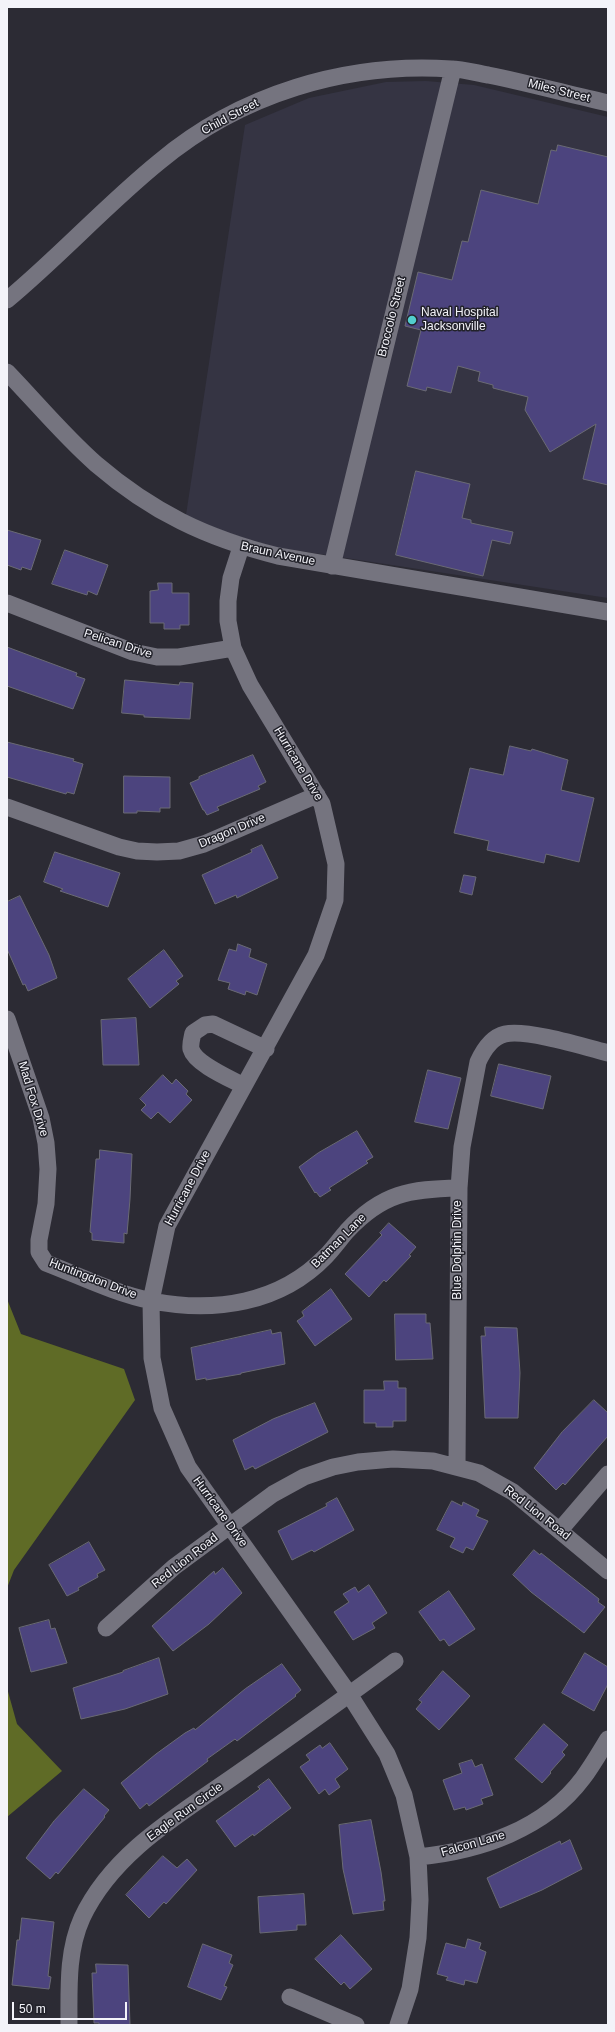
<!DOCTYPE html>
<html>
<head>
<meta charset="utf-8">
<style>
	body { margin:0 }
	#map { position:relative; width:615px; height:2032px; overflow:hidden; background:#2c2b34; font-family:Arial,sans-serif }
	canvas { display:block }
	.frame { position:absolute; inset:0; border:8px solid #f3f3f9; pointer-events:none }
	.scale { position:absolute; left:12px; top:2002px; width:115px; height:18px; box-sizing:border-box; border:2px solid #f3f3f9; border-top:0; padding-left:5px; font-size:12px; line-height:14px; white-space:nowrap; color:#f3f3f9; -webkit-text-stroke:3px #22222a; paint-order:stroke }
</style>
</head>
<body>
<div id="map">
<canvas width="615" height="2032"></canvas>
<div class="frame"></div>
<div class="scale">50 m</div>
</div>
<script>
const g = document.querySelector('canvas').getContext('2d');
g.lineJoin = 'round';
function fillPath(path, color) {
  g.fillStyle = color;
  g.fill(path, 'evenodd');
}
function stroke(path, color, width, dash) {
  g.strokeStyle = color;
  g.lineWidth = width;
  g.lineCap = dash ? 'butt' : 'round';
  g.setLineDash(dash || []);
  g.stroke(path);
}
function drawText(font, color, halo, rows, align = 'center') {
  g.font = font + ' Arial,sans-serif';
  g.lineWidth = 3;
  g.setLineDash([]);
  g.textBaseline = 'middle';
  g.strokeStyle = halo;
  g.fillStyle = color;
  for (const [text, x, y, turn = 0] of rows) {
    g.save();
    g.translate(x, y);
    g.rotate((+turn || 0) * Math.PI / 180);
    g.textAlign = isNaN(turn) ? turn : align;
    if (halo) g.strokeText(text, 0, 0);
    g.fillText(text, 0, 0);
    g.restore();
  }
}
const built = new Path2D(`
	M 426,81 L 474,85 L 608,117 L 608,598 L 274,547 L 225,532 L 186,515 L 245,125 L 309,98 L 386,82 Z`);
const forest = new Path2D(`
	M 7,1299 L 21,1334 L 124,1369 L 135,1400 L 14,1570 L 7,1588 Z
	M 7,1688 L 17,1724 L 62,1771 L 7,1817 Z`);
const building = new Path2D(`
	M 558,145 L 608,157 L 608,485 L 583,479 L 596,424 L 550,452 L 525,410 L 528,397 L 493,388 L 493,385 L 478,381 L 480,372 L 458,366 L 451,393 L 427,387 L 426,391 L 407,386 L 421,330 L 405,326 L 418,272 L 452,280 L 462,241 L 468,242 L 481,190 L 538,204 L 551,150 L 556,151 Z
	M 416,471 L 470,484 L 462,518 L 471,520 L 471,523 L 513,532 L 510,544 L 492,540 L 483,576 L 396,555 Z
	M 7,530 L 41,540 L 31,570 L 22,567 L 21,570 L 7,565 Z
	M 65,550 L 108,565 L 97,595 L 88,591 L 87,595 L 52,584 Z
	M 158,583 L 172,583 L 172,593 L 189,593 L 189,625 L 180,625 L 180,629 L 164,629 L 164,623 L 150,623 L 150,591 L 158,590 Z
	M 7,647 L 77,673 L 76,676 L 85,679 L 73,709 L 7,686 Z
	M 125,680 L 179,685 L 180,682 L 193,683 L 190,719 L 144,717 L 144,715 L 122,713 Z
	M 7,742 L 74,759 L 73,761 L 83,764 L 74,794 L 67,792 L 66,794 L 7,777 Z
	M 510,746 L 531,751 L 532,749 L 568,760 L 561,790 L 594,798 L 579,862 L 546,854 L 544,863 L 487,850 L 489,841 L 454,833 L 470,768 L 503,775 Z
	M 253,755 L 266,782 L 258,786 L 260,789 L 217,807 L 219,810 L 207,815 L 204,810 L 203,810 L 190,783 L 199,779 L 199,777 Z
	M 124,776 L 170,777 L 170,808 L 160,808 L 160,812 L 137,811 L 137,813 L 124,813 Z
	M 262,845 L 278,878 L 237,898 L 236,895 L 215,904 L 202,875 L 252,852 L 251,850 Z
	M 55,852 L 120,873 L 108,907 L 60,891 L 63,889 L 44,882 Z
	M 464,875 L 476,877 L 472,895 L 460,892 Z
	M 20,896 L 49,955 L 57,978 L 28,991 L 25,984 L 23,985 L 7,949 L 7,902 Z
	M 238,944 L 251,949 L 249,957 L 267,964 L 257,995 L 246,991 L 245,995 L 228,989 L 230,983 L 218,980 L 229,949 L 236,951 Z
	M 164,950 L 183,976 L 176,981 L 179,984 L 150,1008 L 128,979 Z
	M 136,1018 L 139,1065 L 103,1065 L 101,1020 Z
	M 499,1064 L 551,1076 L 543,1109 L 491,1096 Z
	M 428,1070 L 461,1078 L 448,1129 L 415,1122 Z
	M 163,1075 L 172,1084 L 176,1079 L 188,1091 L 186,1094 L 192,1100 L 170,1123 L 158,1112 L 151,1119 L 141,1110 L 146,1105 L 140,1099 Z
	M 357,1131 L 373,1157 L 366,1161 L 368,1163 L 329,1188 L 331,1190 L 320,1197 L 316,1192 L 315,1193 L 299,1167 L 318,1153 Z
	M 100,1150 L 132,1154 L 130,1199 L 127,1234 L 124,1233 L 124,1243 L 92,1240 L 92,1233 L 90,1232 L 96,1159 L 99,1159 Z
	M 389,1223 L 416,1247 L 409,1255 L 411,1256 L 386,1282 L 384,1280 L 369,1297 L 345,1274 L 382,1235 L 380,1233 Z
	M 331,1289 L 352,1319 L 315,1346 L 297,1321 L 304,1316 L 302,1312 Z
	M 395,1314 L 426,1314 L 426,1323 L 430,1323 L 433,1359 L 396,1360 Z
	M 485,1327 L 517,1328 L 520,1373 L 518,1418 L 485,1418 L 481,1336 L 485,1336 Z
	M 271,1330 L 272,1334 L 281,1332 L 285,1364 L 241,1373 L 241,1374 L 206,1380 L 206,1378 L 196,1380 L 191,1348 Z
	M 384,1381 L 398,1381 L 398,1388 L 406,1388 L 406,1421 L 393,1421 L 393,1427 L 376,1427 L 376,1423 L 364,1423 L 364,1390 L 384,1390 Z
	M 594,1400 L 608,1413 L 608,1436 L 565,1485 L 563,1483 L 556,1490 L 534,1468 L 562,1432 Z
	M 315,1403 L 328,1432 L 255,1469 L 253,1466 L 245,1470 L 233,1440 L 273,1419 Z
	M 337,1498 L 354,1530 L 314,1552 L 312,1550 L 292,1560 L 278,1531 L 327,1506 L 326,1504 Z
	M 452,1501 L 462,1506 L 463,1502 L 479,1510 L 476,1516 L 488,1521 L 473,1550 L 466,1547 L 463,1553 L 450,1547 L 455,1538 L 437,1530 Z
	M 89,1542 L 105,1570 L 97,1574 L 98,1577 L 78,1588 L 79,1590 L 67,1596 L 49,1565 Z
	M 534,1550 L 540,1555 L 541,1553 L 599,1599 L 598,1602 L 605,1607 L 584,1633 L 531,1592 L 513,1575 Z
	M 223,1568 L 242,1593 L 209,1624 L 173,1651 L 152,1626 L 214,1571 L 215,1574 Z
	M 369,1585 L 387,1613 L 372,1623 L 375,1628 L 353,1640 L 334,1612 L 349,1602 L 343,1594 L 355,1587 L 358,1592 Z
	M 449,1591 L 475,1629 L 449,1646 L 444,1639 L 440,1641 L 419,1612 Z
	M 49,1620 L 51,1629 L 55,1628 L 67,1663 L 31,1672 L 19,1628 Z
	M 585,1653 L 608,1667 L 608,1684 L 594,1711 L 562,1693 Z
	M 159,1658 L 168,1694 L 125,1709 L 81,1719 L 73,1688 L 123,1672 L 123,1671 Z
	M 282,1664 L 301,1690 L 295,1695 L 296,1696 L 237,1741 L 235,1739 L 207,1759 L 208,1761 L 149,1806 L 147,1803 L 140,1809 L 121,1783 L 156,1754 L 185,1733 L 194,1728 L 195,1730 L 245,1689 Z
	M 443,1671 L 470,1696 L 439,1730 L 416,1709 L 422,1702 L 419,1700 Z
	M 544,1724 L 568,1745 L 562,1752 L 565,1755 L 550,1772 L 551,1773 L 542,1783 L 515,1759 Z
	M 330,1743 L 348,1769 L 335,1779 L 340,1787 L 329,1795 L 325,1789 L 319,1794 L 300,1767 L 310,1760 L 306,1755 L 320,1745 L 322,1748 Z
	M 472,1760 L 475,1767 L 482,1764 L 493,1795 L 481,1799 L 483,1804 L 466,1810 L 465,1807 L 454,1810 L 443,1780 L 462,1773 L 459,1764 Z
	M 269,1779 L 291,1808 L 254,1836 L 253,1834 L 235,1847 L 216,1821 L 260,1789 L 258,1787 Z
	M 84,1789 L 109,1810 L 104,1816 L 105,1817 L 58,1874 L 56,1872 L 50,1879 L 26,1858 L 54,1821 Z
	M 371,1820 L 381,1872 L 385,1901 L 383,1901 L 384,1910 L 353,1914 L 343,1869 L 339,1825 Z
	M 570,1840 L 582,1869 L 542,1890 L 500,1908 L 487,1878 L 560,1841 L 561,1844 Z
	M 163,1856 L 177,1868 L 187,1859 L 197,1870 L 166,1904 L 164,1902 L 149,1918 L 126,1895 Z
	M 304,1894 L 306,1925 L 297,1925 L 297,1930 L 260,1933 L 258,1897 Z
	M 22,1918 L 54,1922 L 48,1976 L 51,1977 L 49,1989 L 12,1985 L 17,1940 L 19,1940 Z
	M 341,1935 L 372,1969 L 350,1989 L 344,1982 L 341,1985 L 315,1959 Z
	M 468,1939 L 481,1943 L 479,1949 L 486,1952 L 477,1983 L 465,1980 L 464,1985 L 446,1980 L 448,1977 L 437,1974 L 446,1943 L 465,1948 Z
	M 203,1944 L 232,1955 L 229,1963 L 233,1965 L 224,1986 L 227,1987 L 221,2000 L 188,1987 Z
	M 96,1964 L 128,1965 L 130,2025 L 99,2025 L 99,2023 L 94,2023 L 92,1973 L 96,1973 Z`);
const minor = new Path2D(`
	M 7,300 C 60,256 106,205 159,162 C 240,94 346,62 451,69 C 463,69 476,73 488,75 C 528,83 568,94 608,103
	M 7,372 C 36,402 64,436 96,464 C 152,512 206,538 278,556 L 608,612
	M 241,547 L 231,578 L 228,601 L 228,621 L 233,648 L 250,685 L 322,804 L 336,864 L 335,900 L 316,955 L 167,1226 L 151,1301 L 152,1358 L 162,1408 L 188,1467 L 349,1694 L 387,1754 L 404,1795 L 418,1857 L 420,1900 L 418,1938 L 410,1989 L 398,2025
	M 332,566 L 453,69
	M 7,603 L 133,652 L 157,657 L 179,657 L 233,648
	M 7,807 L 119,847 L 137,851 L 157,852 L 179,851 L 204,844 L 317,795
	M 7,1019 L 41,1118 L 46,1143 L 48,1169 L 46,1204 L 39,1240 L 39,1252 L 46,1263 C 80,1276 116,1294 152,1301 C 214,1313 280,1304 326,1256 C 333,1249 340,1239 347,1231 C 382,1193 410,1189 459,1188
	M 244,1086 C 231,1079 195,1064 191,1049 C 190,1044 192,1038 193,1033 L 205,1025 L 213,1024 L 266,1049
	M 457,1466 L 459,1188 L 462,1147 L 478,1062 C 483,1051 492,1037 505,1034 C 527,1029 585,1047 608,1053
	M 560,1530 L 608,1474
	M 106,1628 L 174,1567 L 273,1494 L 304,1477 L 333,1467 L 358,1462 L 393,1459 L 433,1461 L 479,1473 L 513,1492 L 608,1571
	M 418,1857 C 480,1851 545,1829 583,1778 C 592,1766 600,1752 608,1739
	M 290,1997 L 356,2025
	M 69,2025 C 69,1989 67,1951 82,1918 C 114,1850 184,1812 243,1770 C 294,1734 345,1698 395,1661`);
const markers = [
	[412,320,5,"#52cdce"]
];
const streetNames = [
	["Miles Street",559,91,14],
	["Child Street",230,117,-28],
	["Broccolo Street",392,317,-76],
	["Braun Avenue",278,554,12],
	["Pelican Drive",118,644,18],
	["Hurricane Drive",298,764,59],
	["Dragon Drive",232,831,-23],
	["Mad Fox Drive",33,1099,73],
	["Hurricane Drive",188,1188,-62],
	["Batman Lane",339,1241,-45],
	["Blue Dolphin Drive",458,1250,-90],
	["Huntingdon Drive",93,1279,21],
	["Hurricane Drive",220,1512,54],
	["Red Lion Road",537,1513,38],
	["Red Lion Road",185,1561,-38],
	["Eagle Run Circle",185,1812,-36],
	["Falcon Lane",473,1844,-16]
];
const poiNames = [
	["Naval Hospital",421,313],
	["Jacksonville",421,327]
];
fillPath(built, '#353443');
fillPath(forest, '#5f6b26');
fillPath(building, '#4c447e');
stroke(building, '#6a6a74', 1);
stroke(minor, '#75747f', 17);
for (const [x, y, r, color] of markers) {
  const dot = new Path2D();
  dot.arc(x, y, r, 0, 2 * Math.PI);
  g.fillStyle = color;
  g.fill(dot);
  stroke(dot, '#22222a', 1.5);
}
drawText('12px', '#f3f3f9', '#22222a', streetNames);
drawText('12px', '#f3f3f9', '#22222a', poiNames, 'left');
</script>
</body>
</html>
